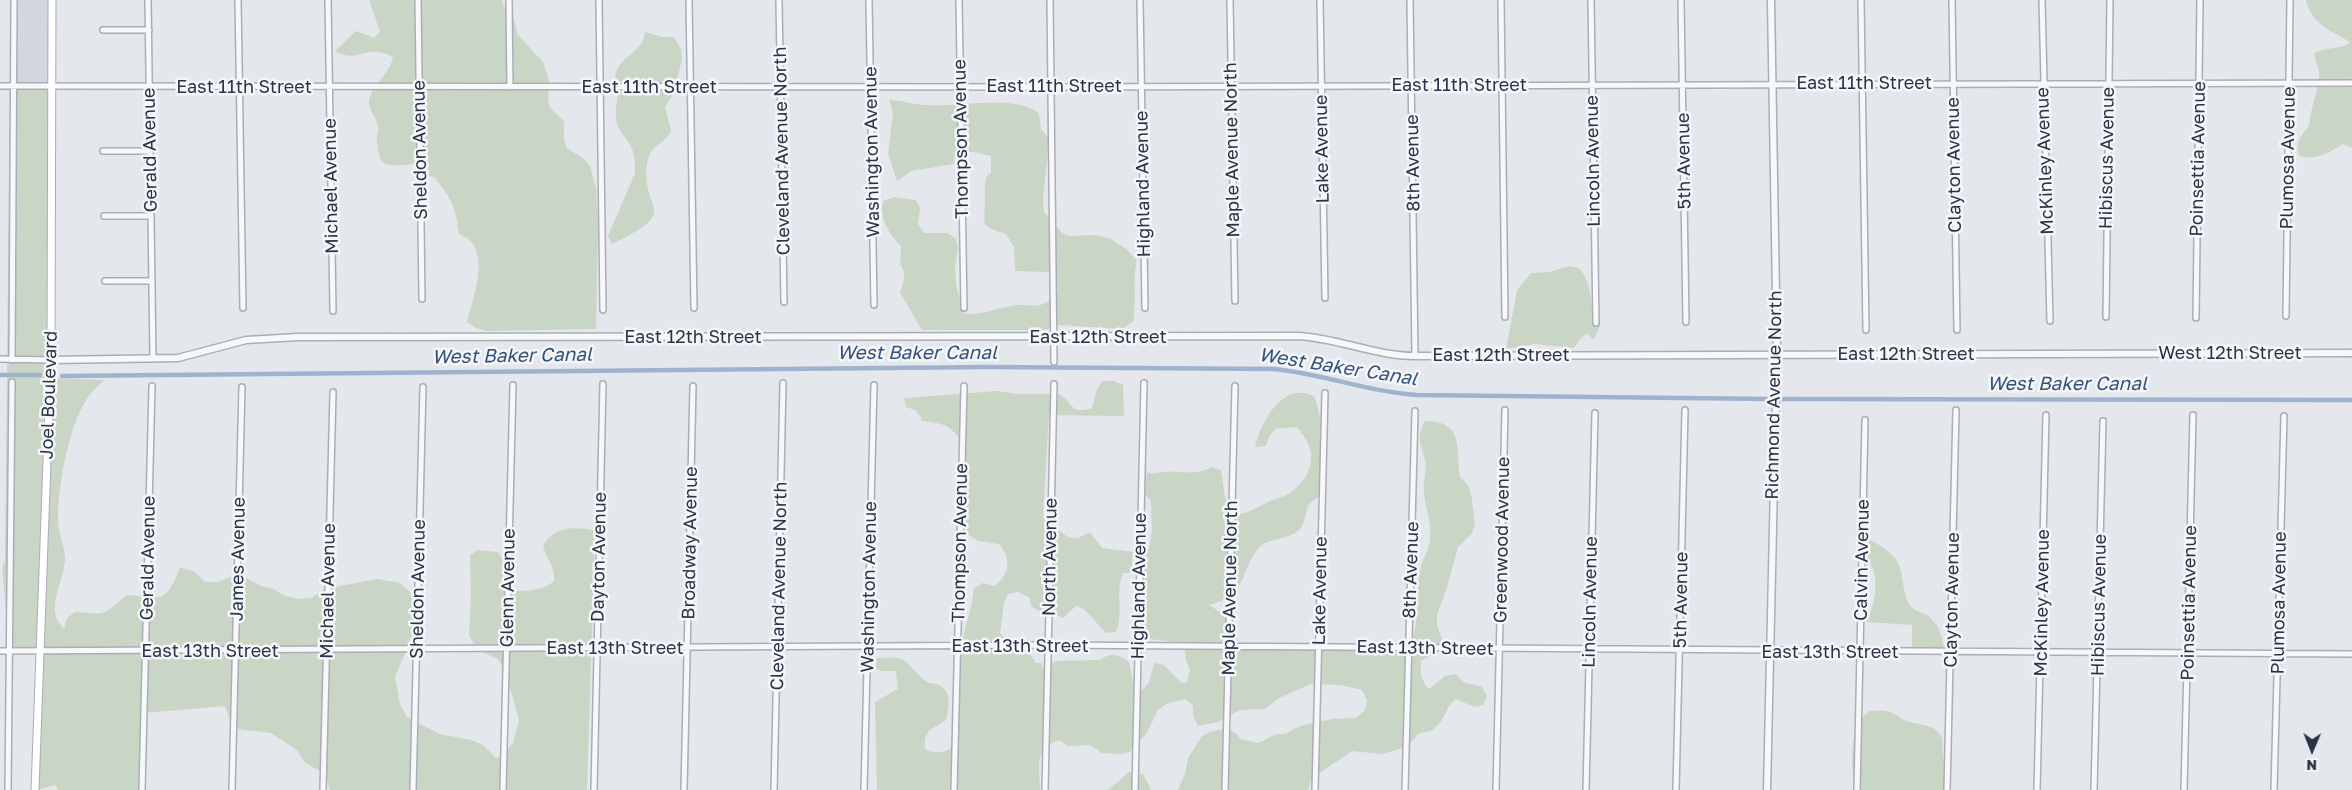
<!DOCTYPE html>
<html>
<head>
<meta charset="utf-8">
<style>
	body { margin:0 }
	#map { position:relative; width:2352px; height:790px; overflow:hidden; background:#e4e7ec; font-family:"Golos Text",sans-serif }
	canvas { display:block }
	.north { position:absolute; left:2287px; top:725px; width:50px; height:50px; -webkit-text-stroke:4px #f4f6f9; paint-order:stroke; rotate:181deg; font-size:14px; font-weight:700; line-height:20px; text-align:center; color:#2b3445 }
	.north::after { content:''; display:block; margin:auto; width:18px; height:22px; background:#2b3445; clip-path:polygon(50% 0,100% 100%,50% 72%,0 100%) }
</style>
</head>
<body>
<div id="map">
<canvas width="2352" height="790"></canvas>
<div class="north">N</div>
</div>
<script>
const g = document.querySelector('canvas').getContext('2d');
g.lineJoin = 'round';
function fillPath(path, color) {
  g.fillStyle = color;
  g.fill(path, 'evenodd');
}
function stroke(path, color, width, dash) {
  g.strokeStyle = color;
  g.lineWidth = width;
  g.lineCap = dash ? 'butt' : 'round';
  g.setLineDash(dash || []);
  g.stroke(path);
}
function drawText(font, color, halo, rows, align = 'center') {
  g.font = font + ' "Golos Text",sans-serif';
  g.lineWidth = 5;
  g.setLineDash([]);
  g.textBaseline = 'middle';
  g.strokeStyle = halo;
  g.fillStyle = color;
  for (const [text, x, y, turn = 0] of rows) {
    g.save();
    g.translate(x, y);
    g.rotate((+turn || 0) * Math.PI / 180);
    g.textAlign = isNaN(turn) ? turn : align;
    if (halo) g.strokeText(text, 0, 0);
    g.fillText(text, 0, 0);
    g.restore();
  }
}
const built = new Path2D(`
	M 11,0 L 49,0 L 49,86 L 10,85 Z`);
const green = new Path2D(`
	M 369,0 L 502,0 L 504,6 L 512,12 L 518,35 L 543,62 L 549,81 L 548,102 L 551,109 L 564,121 L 564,141 L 567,148 L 584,159 L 590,166 L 596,188 L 598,224 L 596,329 L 487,331 L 476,328 L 467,322 C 473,298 494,246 459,234 C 455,206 452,199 434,177 L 425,175 L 425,162 C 416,163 386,170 381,160 C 378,156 378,146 377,141 C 376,136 379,131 378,126 C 376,117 368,109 369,101 C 372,84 390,74 393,57 C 365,42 360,65 335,51 L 356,31 L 374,38 L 380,31 Z
	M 2306,0 L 2352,0 L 2352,148 L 2343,144 C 2328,153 2315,162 2298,155 C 2295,134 2309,133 2310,119 C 2312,104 2318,91 2319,76 C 2320,69 2315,61 2314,53 C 2327,46 2339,51 2350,42 C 2330,30 2312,25 2306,0 Z
	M 645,32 L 662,37 L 674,37 L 681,49 L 682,59 L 677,80 L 674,83 L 672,96 L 665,107 L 671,131 C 665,143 650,146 648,160 C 637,212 687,208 612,244 L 608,236 L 635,173 C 635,163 635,152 629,143 C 626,138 621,133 618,127 C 613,115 618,101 618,89 C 618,85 615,83 615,78 C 616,58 644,52 645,32 Z
	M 10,85 L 49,86 L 49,352 L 38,652 L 10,652 L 2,568 L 5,561 Z
	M 889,100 C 902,100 913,105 927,105 C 957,108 1015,93 1039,114 L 1041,129 L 1049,139 L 1043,199 L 1044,212 L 1062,233 L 1070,236 L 1095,235 L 1109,238 L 1126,249 L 1137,260 C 1132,281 1137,301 1133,322 L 1121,329 L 1059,325 L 1049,328 L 1048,330 L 922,330 L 900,293 L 904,279 L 904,272 L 900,263 L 901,246 C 889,234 879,218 883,201 L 894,197 L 916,200 L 920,208 L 918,224 L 924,233 L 948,233 L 956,239 L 958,247 L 955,267 L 956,284 L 963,313 C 979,317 999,307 1017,305 C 1024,304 1033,307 1040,305 C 1049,303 1054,297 1058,290 L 1055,277 L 1049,272 L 1015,271 L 1014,247 L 1006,234 C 978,225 985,226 985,200 C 985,191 984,185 987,176 L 991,173 L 991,156 L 974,152 L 961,152 L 955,155 L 954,164 L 911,171 L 897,181 L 888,154 L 893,113 Z
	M 1569,266 L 1579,268 C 1594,286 1589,305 1596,326 L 1600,326 L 1594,340 L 1587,333 L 1579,340 L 1574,348 L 1534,344 L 1506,349 L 1517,290 L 1531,273 L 1549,272 Z
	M 52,378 L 104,380 C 99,385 93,391 88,397 C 69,424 58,486 58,519 C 58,532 66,551 65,561 C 63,584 44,610 64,629 L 67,618 L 75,612 C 109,615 102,615 127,595 C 165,598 165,604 180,567 L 195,572 L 205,582 L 217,582 L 239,574 L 261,586 L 274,589 L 285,596 L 299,599 L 312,598 L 323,590 L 330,588 L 377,579 L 400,583 L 410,592 L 415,608 L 413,634 L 395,677 L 400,704 L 407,717 L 439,734 L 471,740 L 483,745 L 496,758 L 505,753 L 513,743 L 519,720 L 506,673 L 499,660 L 477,649 L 469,635 L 471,596 L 470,555 L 478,550 L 498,552 L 502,558 L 505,558 L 513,591 C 528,591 543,591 554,581 C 556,570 546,557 543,546 C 554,525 575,527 595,530 L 587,790 L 330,790 L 325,774 L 304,762 L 297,750 L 271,733 L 239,729 L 232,724 L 225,706 L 143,713 L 141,790 L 58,790 L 55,785 L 38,790 Z
	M 1103,381 L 1113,381 L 1123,385 L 1124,416 L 1049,415 L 1043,518 C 1062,528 1066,548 1090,532 L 1102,548 L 1133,552 L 1131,573 L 1123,573 C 1115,592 1124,613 1116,632 L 1106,633 L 1085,610 L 1076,606 L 1063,618 C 1052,612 1041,614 1031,606 L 1030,598 L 1018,592 L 1008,594 L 1004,603 L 1000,633 L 1006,639 L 1017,640 L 1020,648 L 1026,648 L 1036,663 L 1042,663 L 1042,667 L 1056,661 L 1100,660 C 1110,652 1119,654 1129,662 L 1134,688 L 1138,693 L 1139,690 L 1143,690 L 1149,682 L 1154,663 L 1164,665 L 1182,683 L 1187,683 L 1190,670 L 1186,660 L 1184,643 L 1149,639 L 1142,632 L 1141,584 L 1144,550 L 1149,549 L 1152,531 L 1151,501 L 1145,494 L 1147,472 C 1154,475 1157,472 1163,472 C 1181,470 1195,477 1211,467 L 1221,470 L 1225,498 L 1239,514 C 1249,513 1258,507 1268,502 C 1275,499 1283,497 1290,493 C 1315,475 1319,448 1296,427 L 1275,429 L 1269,437 L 1266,446 L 1255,447 C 1261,421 1284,379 1315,397 L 1322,425 L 1322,496 C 1302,503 1309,512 1302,526 C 1294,541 1268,536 1258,549 C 1239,572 1248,596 1209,605 C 1228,616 1229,621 1229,644 L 1238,647 L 1409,647 C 1421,626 1415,592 1421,567 C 1423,557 1430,548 1430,538 C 1432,523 1425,507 1424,492 C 1423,482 1427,471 1425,461 C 1422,444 1415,440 1425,421 C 1465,421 1456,450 1460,477 L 1467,484 L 1471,493 L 1475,524 L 1472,533 L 1458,547 L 1447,587 L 1437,615 L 1437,625 L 1444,644 L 1438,652 L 1421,661 C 1420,673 1421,680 1429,689 L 1445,676 L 1456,674 L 1463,682 L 1482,687 L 1487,696 L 1483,705 L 1474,707 L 1456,699 L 1449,706 L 1440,723 L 1433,730 L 1418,734 L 1407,747 L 1382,754 L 1352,751 L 1311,779 L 1308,790 L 1178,790 L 1185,774 L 1188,758 L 1202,736 L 1212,731 L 1228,729 L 1237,734 L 1240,739 L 1258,743 L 1277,734 L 1285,734 L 1300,726 L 1332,719 L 1356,718 L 1365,710 L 1367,700 L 1362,690 L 1341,685 L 1311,684 L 1279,698 L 1265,709 L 1240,710 L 1218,722 L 1198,726 L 1193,716 L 1193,706 L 1185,699 L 1166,704 L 1158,710 L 1147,733 L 1130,752 L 1122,754 L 1102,753 L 1090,745 L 1068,746 L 1059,740 C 1033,748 1040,767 1040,790 L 877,790 L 875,702 L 898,689 L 896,671 L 881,671 L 876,668 L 877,658 C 914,655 903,664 927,682 C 931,684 935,683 939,685 C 952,690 949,709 946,720 C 932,730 923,729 925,749 C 938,756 956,752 958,735 C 960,708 956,680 960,653 C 963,630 972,610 974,588 L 983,583 L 994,586 C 1010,575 1012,560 999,544 L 978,541 L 967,534 L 965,522 L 966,500 L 956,497 L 957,475 L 962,442 C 948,422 942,424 921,421 L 921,417 L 915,410 L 906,407 L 904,398 L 997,391 L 1018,394 L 1059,394 C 1074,403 1070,415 1092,408 L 1097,389 Z
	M 1869,539 C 1876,543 1889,551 1894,557 C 1905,569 1901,591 1909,604 C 1913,611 1919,611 1925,614 C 1937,620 1944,638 1944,650 L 1912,649 L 1912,625 L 1866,622 C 1873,609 1877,591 1875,576 C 1872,559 1861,558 1869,539 Z
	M 1870,711 C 1875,711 1881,710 1886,711 C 1894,712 1898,717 1904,720 C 1917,726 1935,722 1942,738 L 1945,783 L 1950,790 L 1854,790 C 1853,765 1846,728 1870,711 Z
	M 1129,772 L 1143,774 L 1151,790 L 1108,790 Z`);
const canal = new Path2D(`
	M 0,375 L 40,375
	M 62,376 L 988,367 L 1275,369 C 1323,374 1369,392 1417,395 L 1770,399
	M 1782,399 L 2352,400`);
const minor = new Path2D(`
	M 148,0 L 153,359
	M 238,0 L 243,308
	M 328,0 L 333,311
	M 418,0 L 422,299
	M 509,0 L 510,87
	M 599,0 L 603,310
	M 689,0 L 694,308
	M 779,0 L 784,302
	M 869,0 L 874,305
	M 959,0 L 964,308
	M 1050,0 L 1054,362
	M 1140,0 L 1145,308
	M 1230,0 L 1235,301
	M 1320,0 L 1325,298
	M 1410,0 L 1415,356
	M 1501,0 L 1505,317
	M 1591,0 L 1596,323
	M 1681,0 L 1686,322
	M 1861,0 L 1866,330
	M 1952,0 L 1957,330
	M 2042,0 L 2050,321
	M 103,30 L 149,30
	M 0,86 L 1051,87 L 2352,83
	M 103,151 L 150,151
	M 104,216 L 151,216
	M 105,281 L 152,281
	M 2286,316 L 2290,0
	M 2106,317 L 2110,0
	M 2196,318 L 2200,0
	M 0,359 L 51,360
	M 12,360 L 14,0
	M 0,651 L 1048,645 L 2352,654
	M 8,790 L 12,382
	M 142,790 L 152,386
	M 232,790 L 242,387
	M 323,790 L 333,392
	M 413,790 L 423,387
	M 503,790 L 513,385
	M 594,790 L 603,384
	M 684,790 L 693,386
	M 774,790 L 783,383
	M 864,790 L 874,385
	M 954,790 L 964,386
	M 1045,790 L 1054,384
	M 1135,790 L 1144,383
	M 1225,790 L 1235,386
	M 1315,790 L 1325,393
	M 1405,790 L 1415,411
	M 1496,790 L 1505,410
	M 1586,790 L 1595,413
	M 1676,790 L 1685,410
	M 1857,790 L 1865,420
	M 1947,790 L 1956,410
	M 2037,790 L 2046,415
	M 2094,790 L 2103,421
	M 2184,790 L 2193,415
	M 2274,790 L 2284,416`);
const tertiary = new Path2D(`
	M 51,360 L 178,358 L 246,340 L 298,337 L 1298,336 C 1338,338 1375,356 1415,356 L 2352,353
	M 1767,790 L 1777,354 L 1771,0`);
const secondary = new Path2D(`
	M 35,790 L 51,352 L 52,0`);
const streetNames = [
	["East 11th Street",1864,83],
	["East 11th Street",1459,85],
	["East 11th Street",1054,86],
	["East 11th Street",244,87],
	["East 11th Street",649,87],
	["Thompson Avenue",961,139,-91],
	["Lake Avenue",1322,149,-91],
	["Gerald Avenue",150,150,-91],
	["Sheldon Avenue",420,150,-91],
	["Maple Avenue North",1232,150,-91],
	["Cleveland Avenue North",782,151,-91],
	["Washington Avenue",872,152,-91],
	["Hibiscus Avenue",2107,158,-89],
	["Plumosa Avenue",2288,158,-89],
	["Poinsettia Avenue",2198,159,-89],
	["Lincoln Avenue",1593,161,-91],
	["5th Avenue",1684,161,-91],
	["McKinley Avenue",2045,161,-92],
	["8th Avenue",1413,163,-91],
	["Clayton Avenue",1954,165,-91],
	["Highland Avenue",1143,184,-91],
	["Michael Avenue",331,186,-91],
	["East 12th Street",693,337],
	["East 12th Street",1098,337],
	["West 12th Street",2230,353],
	["East 12th Street",1906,354],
	["East 12th Street",1501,355],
	["Joel Boulevard",49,395,-88],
	["Richmond Avenue North",1774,395,-89],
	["Greenwood Avenue",1502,540,-89],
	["Broadway Avenue",690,543,-89],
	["Thompson Avenue",960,543,-89],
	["Dayton Avenue",599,557,-89],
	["North Avenue",1050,557,-89],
	["Gerald Avenue",148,558,-89],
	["James Avenue",238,559,-89],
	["Calvin Avenue",1862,560,-89],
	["8th Avenue",1411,570,-88],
	["Cleveland Avenue North",779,586,-89],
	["Highland Avenue",1139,586,-89],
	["Washington Avenue",869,587,-89],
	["Glenn Avenue",508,588,-89],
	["Maple Avenue North",1230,588,-89],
	["Sheldon Avenue",418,589,-89],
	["Michael Avenue",328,591,-89],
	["Lake Avenue",1320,591,-89],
	["5th Avenue",1681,600,-89],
	["Clayton Avenue",1952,600,-89],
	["Lincoln Avenue",1590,602,-89],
	["McKinley Avenue",2042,603,-89],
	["Poinsettia Avenue",2189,603,-89],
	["Plumosa Avenue",2279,603,-89],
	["Hibiscus Avenue",2099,605,-89],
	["East 13th Street",1020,646],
	["East 13th Street",615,648],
	["East 13th Street",1425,648,1],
	["East 13th Street",210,651],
	["East 13th Street",1830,652]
];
const waterNames = [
	["West Baker Canal",917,353],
	["West Baker Canal",512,356,-1],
	["West Baker Canal",1338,367,9],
	["West Baker Canal",2067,384]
];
fillPath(built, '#d2d6de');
fillPath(green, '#c9d6c5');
stroke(canal, '#9fb4cc', 4.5);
stroke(minor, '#a9aeb7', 8);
stroke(tertiary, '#a9aeb7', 9);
stroke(secondary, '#a9aeb7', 9);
stroke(minor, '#f7f8fa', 5);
stroke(tertiary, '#f7f8fa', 6);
stroke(secondary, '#fff', 7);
drawText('18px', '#2b3445', '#f4f6f9', streetNames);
drawText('italic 19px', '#34527a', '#f4f6f9', waterNames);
</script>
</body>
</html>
